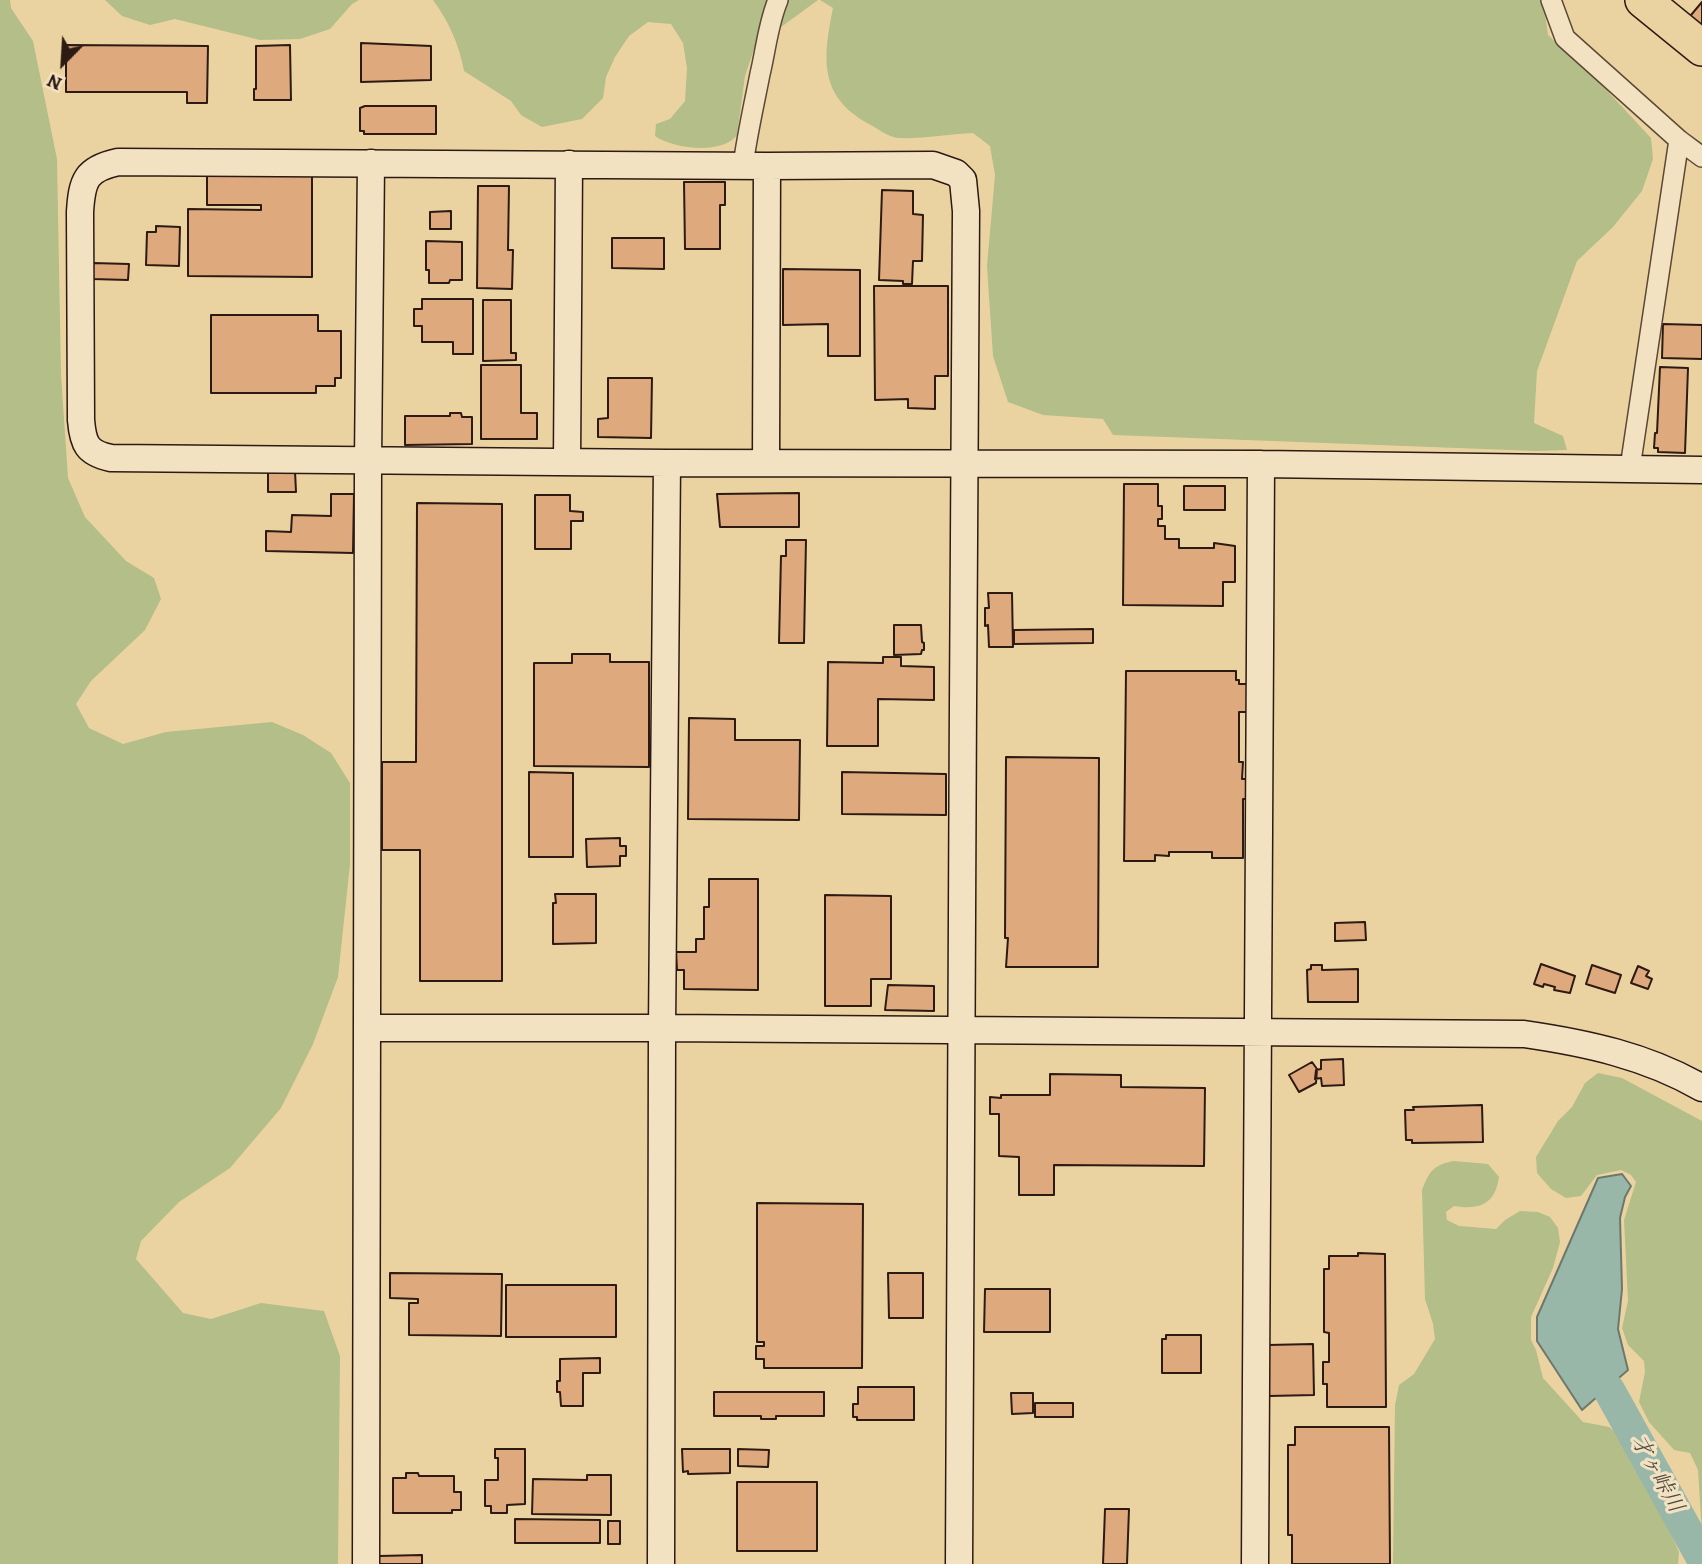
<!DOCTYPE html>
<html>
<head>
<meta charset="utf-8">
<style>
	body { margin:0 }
	#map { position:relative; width:1702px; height:1564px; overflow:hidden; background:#ebd3a1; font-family:Alegreya,serif }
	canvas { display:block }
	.north { position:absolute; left:28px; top:28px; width:70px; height:70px; -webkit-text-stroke:5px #f2e2c2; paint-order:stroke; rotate:204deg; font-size:19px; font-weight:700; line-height:28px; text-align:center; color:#2c1a13 }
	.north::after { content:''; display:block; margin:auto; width:24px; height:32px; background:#2c1a13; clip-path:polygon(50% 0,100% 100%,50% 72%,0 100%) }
</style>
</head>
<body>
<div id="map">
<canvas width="1702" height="1564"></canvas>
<div class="north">N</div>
</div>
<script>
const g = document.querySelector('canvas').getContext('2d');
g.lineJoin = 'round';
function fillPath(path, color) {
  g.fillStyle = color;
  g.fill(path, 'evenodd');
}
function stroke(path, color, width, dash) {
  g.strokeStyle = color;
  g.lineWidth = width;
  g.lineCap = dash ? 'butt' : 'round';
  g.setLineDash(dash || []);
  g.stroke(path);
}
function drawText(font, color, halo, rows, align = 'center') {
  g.font = font + ' Alegreya,"Noto Serif JP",serif';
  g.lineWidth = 6;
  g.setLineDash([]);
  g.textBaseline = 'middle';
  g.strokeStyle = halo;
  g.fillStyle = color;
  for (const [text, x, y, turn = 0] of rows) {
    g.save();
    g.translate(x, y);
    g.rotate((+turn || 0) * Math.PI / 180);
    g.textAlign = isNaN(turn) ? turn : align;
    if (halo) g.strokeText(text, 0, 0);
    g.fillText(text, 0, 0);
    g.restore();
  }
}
const green = new Path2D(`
	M 0,0 L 10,0 L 11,8 L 33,41 L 57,159 L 61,374 L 68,478 L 85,517 L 126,561 L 154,578 L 161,599 L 145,630 L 91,681 L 76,704 L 89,728 L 123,744 L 166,732 L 272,722 L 303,735 L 331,753 L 350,783 L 350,864 L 338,977 L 313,1044 L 281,1108 L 230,1168 L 179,1202 L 141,1241 L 136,1259 L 183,1313 L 211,1319 L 261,1303 L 324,1311 L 340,1356 L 338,1564 L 0,1564 Z
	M 105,0 L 359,0 L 352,4 L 330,29 L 300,39 L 260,40 L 175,19 L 150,25 L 122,16 Z
	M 433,0 L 818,0 L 755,46 L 745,76 L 737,135 C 722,155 673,149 655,136 L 656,124 L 670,119 L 685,101 L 687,68 L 683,43 L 671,24 L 648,22 L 629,36 L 615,57 L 606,77 L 603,98 L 582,119 L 542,127 L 521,115 L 511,101 L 464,71 C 459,44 449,22 433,0 Z
	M 820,0 L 1543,0 L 1548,35 L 1599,82 L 1651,138 L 1653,159 L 1642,191 L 1613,227 L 1577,261 L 1537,371 L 1534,423 L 1563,436 L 1567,450 L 1537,451 L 1113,435 L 1103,419 L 1043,415 L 1008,402 L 993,356 L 987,266 L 995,175 L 990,146 L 973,133 C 949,134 922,139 898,138 C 888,137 877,128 869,124 C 818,96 823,58 833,8 Z
	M 1598,1073 L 1622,1078 L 1702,1121 L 1702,1534 L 1698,1470 L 1690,1453 L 1674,1450 L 1649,1422 L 1639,1402 L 1645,1372 L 1644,1361 L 1628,1345 L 1622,1328 L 1628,1301 L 1624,1220 L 1636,1182 L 1631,1175 L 1621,1170 L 1597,1175 L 1581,1196 L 1566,1198 L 1551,1189 L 1537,1173 L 1536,1157 L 1558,1121 L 1572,1107 L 1585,1083 Z
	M 1453,1161 L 1488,1164 L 1499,1177 C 1495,1205 1479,1210 1454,1206 L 1446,1212 L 1447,1220 L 1459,1226 L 1496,1229 L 1505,1220 L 1520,1211 L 1538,1212 L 1550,1217 L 1558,1228 L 1560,1242 L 1553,1268 L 1531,1317 L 1531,1340 L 1536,1350 L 1543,1378 L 1583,1422 L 1609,1427 L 1632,1446 L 1679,1552 L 1678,1564 L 1393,1564 L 1395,1405 L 1399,1385 L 1414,1374 L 1435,1339 L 1433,1324 L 1425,1299 L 1422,1190 C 1430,1170 1433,1166 1453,1161 Z`);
const water = new Path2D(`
	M 1622,1174 L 1631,1186 L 1625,1197 L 1620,1218 L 1622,1289 L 1618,1329 L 1628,1370 L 1582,1410 L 1537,1341 L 1537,1317 L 1598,1178 Z`);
const river = new Path2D(`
	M 1609,1390 L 1702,1558`);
const building = new Path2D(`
	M 1702,2 L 1702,44 L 1671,39 Z
	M 361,43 L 431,46 L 431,80 L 361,82 Z
	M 66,45 L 208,46 L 207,103 L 187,103 L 187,92 L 66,92 Z
	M 290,45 L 291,100 L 254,100 L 254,89 L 256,89 L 256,46 Z
	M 365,106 L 436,106 L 436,134 L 364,134 L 364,131 L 360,131 L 360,108 Z
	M 207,173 L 312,174 L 312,277 L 188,276 L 188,209 L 261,210 L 261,205 L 207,205 Z
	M 684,182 L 725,182 L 725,205 L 720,205 L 720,249 L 685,249 Z
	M 478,186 L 509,186 L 508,250 L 513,250 L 512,289 L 477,288 Z
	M 882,190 L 913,191 L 913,214 L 923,215 L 922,261 L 913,261 L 912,284 L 903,284 L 903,281 L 879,280 Z
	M 451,211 L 451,229 L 430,229 L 430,212 Z
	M 156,226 L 180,227 L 179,266 L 146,265 L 147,232 L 156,232 Z
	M 612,238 L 664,238 L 664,269 L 612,268 Z
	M 426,241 L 462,242 L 462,280 L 450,280 L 449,283 L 429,283 L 429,270 L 426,270 Z
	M 93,263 L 129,264 L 128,280 L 92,279 Z
	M 783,269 L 860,270 L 860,356 L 828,356 L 828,324 L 783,325 Z
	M 874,286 L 948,286 L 948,376 L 935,376 L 935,409 L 908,408 L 908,399 L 875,400 Z
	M 422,299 L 473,299 L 473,354 L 453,354 L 453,342 L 422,342 L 422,326 L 414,326 L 414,309 L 422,309 Z
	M 483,300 L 511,300 L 511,353 L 516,353 L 516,360 L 483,361 Z
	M 211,315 L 318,315 L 318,331 L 341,331 L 341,378 L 335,378 L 335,386 L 316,386 L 316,393 L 211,393 Z
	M 1663,324 L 1702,325 L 1702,359 L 1662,358 Z
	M 481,365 L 521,365 L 521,413 L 537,413 L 537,439 L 481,439 Z
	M 1660,367 L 1688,368 L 1685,453 L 1658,452 L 1658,448 L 1654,448 L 1655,433 L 1657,433 Z
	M 608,378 L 652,378 L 651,438 L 598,437 L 598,419 L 608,418 Z
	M 450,413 L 461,413 L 462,417 L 472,417 L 472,444 L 405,445 L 405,416 L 450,416 Z
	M 268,471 L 295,471 L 296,492 L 268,492 Z
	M 1124,484 L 1158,484 L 1158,506 L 1162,506 L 1162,519 L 1158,519 L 1158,526 L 1165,526 L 1165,539 L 1179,539 L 1179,548 L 1214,548 L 1214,543 L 1235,546 L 1235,582 L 1223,582 L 1223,606 L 1123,605 Z
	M 1184,486 L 1225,486 L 1225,510 L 1184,510 Z
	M 799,493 L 799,527 L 720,527 L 717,494 Z
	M 331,494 L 354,494 L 353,553 L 266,551 L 266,531 L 291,532 L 292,515 L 331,516 Z
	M 535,495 L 570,495 L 570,511 L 583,512 L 583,521 L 571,521 L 571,549 L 535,549 Z
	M 417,503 L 502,504 L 502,981 L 420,981 L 420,850 L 382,850 L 382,762 L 416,762 Z
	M 786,540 L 806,540 L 804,643 L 779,643 L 781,556 L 786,556 Z
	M 988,593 L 1012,593 L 1013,647 L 989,647 L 988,625 L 985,626 L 985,608 L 989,608 Z
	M 894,625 L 921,625 L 922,642 L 924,643 L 924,650 L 922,650 L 921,654 L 894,655 Z
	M 1093,629 L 1093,643 L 1014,644 L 1014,630 Z
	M 572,654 L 610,654 L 610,662 L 649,662 L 649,767 L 534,766 L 534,663 L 572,663 Z
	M 883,657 L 901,657 L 901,666 L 934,667 L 934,700 L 878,699 L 878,746 L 827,746 L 828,662 L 883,663 Z
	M 1126,671 L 1236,671 L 1236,680 L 1239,680 L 1239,684 L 1248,684 L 1248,712 L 1239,712 L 1239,762 L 1243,762 L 1242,779 L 1246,779 L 1246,799 L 1243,799 L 1243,858 L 1212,858 L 1212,852 L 1169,852 L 1169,856 L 1155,855 L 1155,861 L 1124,861 Z
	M 689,718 L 735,719 L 735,740 L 800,740 L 799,820 L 688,819 Z
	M 1006,757 L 1099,758 L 1098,967 L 1006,967 L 1008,938 L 1005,938 Z
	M 529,772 L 573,773 L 573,857 L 529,857 Z
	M 842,772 L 946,774 L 946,815 L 842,814 Z
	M 620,838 L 620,846 L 626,846 L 626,856 L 620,856 L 620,866 L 587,867 L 586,839 Z
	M 709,879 L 758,879 L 758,990 L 684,989 L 684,970 L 677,970 L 676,952 L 696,952 L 696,939 L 704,939 L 704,907 L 709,907 Z
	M 555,894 L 596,894 L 596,943 L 553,944 L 553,903 L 556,903 Z
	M 825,895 L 891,896 L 891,979 L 871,979 L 871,1006 L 825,1006 Z
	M 1365,922 L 1366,940 L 1335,941 L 1335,923 Z
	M 1541,964 L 1575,976 L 1570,993 L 1554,990 L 1555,987 L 1544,984 L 1543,987 L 1534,984 Z
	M 1311,965 L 1322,965 L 1322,970 L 1358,969 L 1358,1002 L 1308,1002 L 1307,970 L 1311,969 Z
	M 1592,965 L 1621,975 L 1615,993 L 1586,984 Z
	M 1638,966 L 1649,971 L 1646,976 L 1652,979 L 1648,989 L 1631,983 Z
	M 888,985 L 934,986 L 934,1011 L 885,1010 Z
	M 1343,1059 L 1344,1085 L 1322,1086 L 1321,1078 L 1315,1079 L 1316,1070 L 1321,1069 L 1321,1060 Z
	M 1312,1062 L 1317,1069 L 1316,1083 L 1299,1092 L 1289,1075 Z
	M 1050,1074 L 1121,1075 L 1121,1087 L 1205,1088 L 1204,1166 L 1054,1165 L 1054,1195 L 1019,1195 L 1019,1157 L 999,1156 L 999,1114 L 990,1114 L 990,1097 L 1001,1098 L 1001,1095 L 1050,1095 Z
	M 1482,1105 L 1483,1142 L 1412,1143 L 1412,1140 L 1406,1140 L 1405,1110 L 1414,1110 L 1413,1107 Z
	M 757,1203 L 863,1204 L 862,1368 L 764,1368 L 764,1359 L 756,1359 L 756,1346 L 764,1346 L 764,1342 L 757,1342 Z
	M 1358,1253 L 1385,1254 L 1386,1407 L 1327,1407 L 1327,1384 L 1323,1384 L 1323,1362 L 1329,1362 L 1329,1333 L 1324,1332 L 1324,1269 L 1329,1269 L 1329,1256 L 1358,1256 Z
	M 390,1273 L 502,1274 L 501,1336 L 409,1335 L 409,1303 L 418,1303 L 418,1299 L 390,1298 Z
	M 888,1273 L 923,1273 L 923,1318 L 889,1318 Z
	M 506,1285 L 616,1285 L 616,1337 L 506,1337 Z
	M 985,1289 L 1050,1289 L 1050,1332 L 984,1332 Z
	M 1166,1335 L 1201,1335 L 1201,1373 L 1162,1373 L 1162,1339 L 1166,1339 Z
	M 1313,1344 L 1314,1395 L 1269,1396 L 1268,1345 Z
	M 600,1358 L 600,1373 L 583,1373 L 583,1406 L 561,1406 L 560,1392 L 557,1392 L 557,1381 L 560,1381 L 560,1359 Z
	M 858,1387 L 914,1387 L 914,1420 L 857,1420 L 857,1417 L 853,1417 L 853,1404 L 858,1404 Z
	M 714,1392 L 824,1392 L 824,1416 L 776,1416 L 776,1419 L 761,1419 L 761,1416 L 714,1416 Z
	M 1011,1393 L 1033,1393 L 1033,1413 L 1012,1414 Z
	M 1035,1403 L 1073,1403 L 1073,1417 L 1035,1417 Z
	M 1295,1427 L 1389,1427 L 1390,1564 L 1292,1564 L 1292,1535 L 1288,1535 L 1288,1445 L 1295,1445 Z
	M 495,1449 L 525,1449 L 525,1504 L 507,1505 L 507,1513 L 491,1513 L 491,1506 L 485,1506 L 485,1480 L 498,1480 L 498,1458 L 495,1458 Z
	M 682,1449 L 730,1449 L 730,1473 L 688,1474 L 688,1471 L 683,1472 Z
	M 738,1449 L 769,1450 L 768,1467 L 738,1466 Z
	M 406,1473 L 418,1473 L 419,1476 L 454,1476 L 454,1492 L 461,1492 L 461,1510 L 452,1510 L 452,1513 L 393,1513 L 393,1478 L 406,1478 Z
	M 587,1475 L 611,1475 L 611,1515 L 532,1514 L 533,1479 L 587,1480 Z
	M 737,1482 L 817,1482 L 817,1551 L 737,1551 Z
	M 1105,1509 L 1129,1509 L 1127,1564 L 1103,1564 Z
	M 515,1519 L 600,1520 L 600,1543 L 515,1543 Z
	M 608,1521 L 620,1521 L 620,1544 L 608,1544 Z
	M 422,1555 L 422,1564 L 379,1564 L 379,1556 Z`);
const street = new Path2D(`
	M 1551,0 L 1565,38 L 1679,140 L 1702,157
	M 743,166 C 747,135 754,105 760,74 C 766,49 768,24 778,0
	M 1630,468 L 1679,140`);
const secondary = new Path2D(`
	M 567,462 L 569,164
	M 766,463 L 767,166
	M 368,1028 L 662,1028 L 1524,1034 C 1586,1043 1647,1056 1702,1088
	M 366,1564 L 368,461 L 371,163
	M 661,1564 L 662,1028 L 667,463
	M 959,1564 C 959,1113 964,662 966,211 L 963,180 L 956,173 L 933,165 L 767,166 L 118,162 C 86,169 82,180 80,212 L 81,420 C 83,444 87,453 111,458 L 667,463 L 1261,464 L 1702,470
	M 1255,1564 L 1261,464`);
const highway = new Path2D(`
	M 1643,0 L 1702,48`);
const waterNames = [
	["才ヶ峠川",1656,1474,61]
];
fillPath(green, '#b3be88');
fillPath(water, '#98b7a9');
stroke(water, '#6d786d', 2);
stroke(river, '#98b7a9', 32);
fillPath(building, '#deaa7d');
stroke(building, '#2c1a13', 2);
stroke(street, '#5c4836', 22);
stroke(secondary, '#2c1a13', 29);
stroke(highway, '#2c1a13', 38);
stroke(street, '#f2e2c2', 19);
stroke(secondary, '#f2e2c2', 26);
stroke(highway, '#ebd3a1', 35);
drawText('italic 21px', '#4c4940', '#f2e2c2', waterNames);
</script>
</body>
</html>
